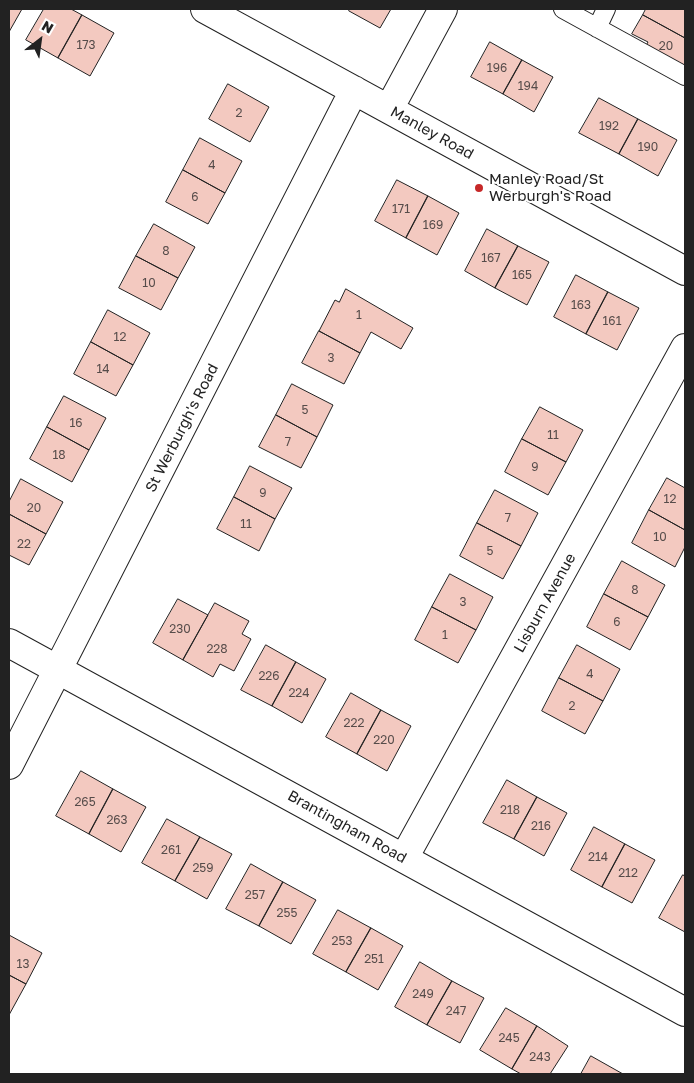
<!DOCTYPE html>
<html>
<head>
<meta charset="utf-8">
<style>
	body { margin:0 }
	#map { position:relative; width:694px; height:1083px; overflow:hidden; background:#fff; font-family:"Golos Text",sans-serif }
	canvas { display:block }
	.frame { position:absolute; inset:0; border:10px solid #222; pointer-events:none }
	.north { position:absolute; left:15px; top:15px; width:50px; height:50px; -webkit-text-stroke:4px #fff; paint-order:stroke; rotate:30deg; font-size:14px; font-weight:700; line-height:20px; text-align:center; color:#222 }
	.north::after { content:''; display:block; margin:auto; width:18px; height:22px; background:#222; clip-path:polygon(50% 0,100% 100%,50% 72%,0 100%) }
</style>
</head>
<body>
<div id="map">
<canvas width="694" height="1083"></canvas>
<div class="frame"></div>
<div class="north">N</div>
</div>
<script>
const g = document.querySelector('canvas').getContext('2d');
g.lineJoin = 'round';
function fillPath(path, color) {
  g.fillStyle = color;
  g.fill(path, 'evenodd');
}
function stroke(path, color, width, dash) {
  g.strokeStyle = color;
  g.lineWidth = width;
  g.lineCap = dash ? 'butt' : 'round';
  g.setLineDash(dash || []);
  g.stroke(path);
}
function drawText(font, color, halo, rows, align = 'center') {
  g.font = font + ' "Golos Text",sans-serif';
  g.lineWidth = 4;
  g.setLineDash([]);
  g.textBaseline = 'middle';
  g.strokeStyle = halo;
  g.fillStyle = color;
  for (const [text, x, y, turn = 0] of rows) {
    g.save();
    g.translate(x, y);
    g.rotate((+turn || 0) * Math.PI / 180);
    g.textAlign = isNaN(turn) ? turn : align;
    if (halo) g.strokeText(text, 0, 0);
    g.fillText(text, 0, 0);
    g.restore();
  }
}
const building = new Path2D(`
	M 9,9 L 22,9 L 9,32 Z
	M 44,9 L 71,9 L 82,15 L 58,58 L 26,40 Z
	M 350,9 L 391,9 L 380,28 L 349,11 Z
	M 646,9 L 685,9 L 685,38 L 643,15 Z
	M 82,15 L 114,33 L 90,76 L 58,58 Z
	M 643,15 L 685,38 L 685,72 L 644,49 L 648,42 L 632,34 Z
	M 490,42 L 522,60 L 503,94 L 471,77 Z
	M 522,60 L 553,77 L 534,112 L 503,94 Z
	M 228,84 L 269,107 L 250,142 L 209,119 Z
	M 599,98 L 638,119 L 619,154 L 579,133 Z
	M 638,119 L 677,140 L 658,176 L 619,154 Z
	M 200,138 L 242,161 L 225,193 L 183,170 Z
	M 183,170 L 225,193 L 208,224 L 166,202 Z
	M 397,180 L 428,196 L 406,238 L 375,221 Z
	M 428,196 L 459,213 L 437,255 L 406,238 Z
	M 154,224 L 195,247 L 178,278 L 136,256 Z
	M 487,229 L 518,246 L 495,288 L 465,271 Z
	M 518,246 L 549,262 L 527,305 L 495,288 Z
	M 136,256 L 178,278 L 161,310 L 119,288 Z
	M 576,275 L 608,292 L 586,334 L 554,317 Z
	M 346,289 L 413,328 L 401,349 L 371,332 L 360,353 L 319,331 L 335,300 L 339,302 Z
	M 608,292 L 639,308 L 617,350 L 586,334 Z
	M 108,310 L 150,333 L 133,365 L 91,342 Z
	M 319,331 L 360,353 L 344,384 L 302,363 Z
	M 91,342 L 133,365 L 116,396 L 74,374 Z
	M 292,384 L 333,405 L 317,437 L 276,415 Z
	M 64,396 L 106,418 L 89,450 L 47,427 Z
	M 540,407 L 583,430 L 566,462 L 522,439 Z
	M 276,415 L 317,437 L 301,468 L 259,447 Z
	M 47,427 L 89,450 L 72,482 L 30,459 Z
	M 522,439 L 566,462 L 548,495 L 505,472 Z
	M 250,466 L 292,488 L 275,519 L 234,497 Z
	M 667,478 L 685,488 L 685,530 L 649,510 Z
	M 21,479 L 63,502 L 46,534 L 9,514 L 9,502 Z
	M 495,490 L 538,513 L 521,546 L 477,523 Z
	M 234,497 L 275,519 L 259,551 L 217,529 Z
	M 649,510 L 685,530 L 685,547 L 675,567 L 632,543 Z
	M 9,514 L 46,534 L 29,565 L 9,555 Z
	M 477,523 L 521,546 L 503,579 L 460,556 Z
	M 622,561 L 665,585 L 648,617 L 604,594 Z
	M 450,574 L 493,597 L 476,630 L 432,607 Z
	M 604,594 L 648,617 L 630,650 L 587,627 Z
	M 178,599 L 208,615 L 183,660 L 153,643 Z
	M 215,603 L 249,621 L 242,634 L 251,639 L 234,671 L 220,664 L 213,677 L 183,660 Z
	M 432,607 L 476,630 L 458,663 L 415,640 Z
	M 266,645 L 296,662 L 272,706 L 241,690 Z
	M 577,645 L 620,669 L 603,701 L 559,678 Z
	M 296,662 L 326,679 L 302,723 L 272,706 Z
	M 559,678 L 603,701 L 585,734 L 542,711 Z
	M 351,693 L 381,710 L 357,754 L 326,737 Z
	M 381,710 L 411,726 L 387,771 L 357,754 Z
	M 81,771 L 113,789 L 89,834 L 56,816 Z
	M 507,780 L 537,797 L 514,839 L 483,823 Z
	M 113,789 L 146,807 L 121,852 L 89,834 Z
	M 537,797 L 567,813 L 544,856 L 514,839 Z
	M 167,819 L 200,837 L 175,881 L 142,863 Z
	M 594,827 L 625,844 L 602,887 L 571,870 Z
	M 200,837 L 232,854 L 207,899 L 175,881 Z
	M 625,844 L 655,860 L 632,903 L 602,887 Z
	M 251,864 L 283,882 L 259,926 L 226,909 Z
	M 683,875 L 685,876 L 685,932 L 659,918 Z
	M 283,882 L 316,900 L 291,944 L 259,926 Z
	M 338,910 L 371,928 L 346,972 L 313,954 Z
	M 371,928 L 403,946 L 378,990 L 346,972 Z
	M 9,935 L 42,953 L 26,984 L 9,975 Z
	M 420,962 L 452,981 L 427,1025 L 395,1007 Z
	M 9,975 L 26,984 L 9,1015 Z
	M 452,981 L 484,998 L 460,1043 L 427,1025 Z
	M 506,1008 L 537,1026 L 512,1069 L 480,1050 Z
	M 537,1026 L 568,1046 L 550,1074 L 521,1074 L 512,1069 Z
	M 591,1056 L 623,1074 L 581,1074 Z`);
const lane = new Path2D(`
	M 563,9 L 685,76
	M 597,28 L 606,9`);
const street = new Path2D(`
	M 205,9 L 685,271
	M 389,109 L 443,9
	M 9,643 L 685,1012
	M 9,765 L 354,90
	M 404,858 L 685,348`);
const markers = [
	[479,188,5,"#c62828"]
];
const numberNames = [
	["173",86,45],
	["20",666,46],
	["196",497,68],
	["194",528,86],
	["2",239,113],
	["192",609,126],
	["190",648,147],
	["4",212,165],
	["6",195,197],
	["171",401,209],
	["169",433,225],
	["8",166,251],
	["167",491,258],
	["165",522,275],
	["10",149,283],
	["163",581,305],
	["1",359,315],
	["161",612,321],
	["12",120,337],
	["3",331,358],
	["14",103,369],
	["5",305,410],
	["16",76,423],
	["11",553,435],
	["7",288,442],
	["18",59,455],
	["9",535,467],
	["9",263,493],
	["12",670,499],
	["20",34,508],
	["7",508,518],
	["11",246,524],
	["10",660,537],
	["22",24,544],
	["5",490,551],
	["8",635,590],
	["3",463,602],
	["6",617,622],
	["230",180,629],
	["1",445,635],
	["228",217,649],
	["4",590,674],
	["226",269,676],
	["224",299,693],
	["2",572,706],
	["222",354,723],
	["220",384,740],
	["265",85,802],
	["218",510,810],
	["263",117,820],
	["216",541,826],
	["261",171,850],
	["214",598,857],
	["259",203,868],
	["212",628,873],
	["257",255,895],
	["255",287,913],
	["253",342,941],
	["251",374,959],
	["13",23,964],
	["249",423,994],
	["247",456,1011],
	["245",509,1038],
	["243",540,1057]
];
const streetNames = [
	["Manley Road",432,133,29],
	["St Werburgh's Road",182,428,-63],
	["Lisburn Avenue",545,603,-61],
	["Brantingham Road",347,827,29]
];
const poiNames = [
	["Manley Road/St",489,179],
	["Werburgh's Road",489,196]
];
fillPath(building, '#f3c9c0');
stroke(building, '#222', 1);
stroke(lane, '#222', 20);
stroke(street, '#222', 30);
stroke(lane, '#fff', 18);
stroke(street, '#fff', 28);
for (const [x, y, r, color] of markers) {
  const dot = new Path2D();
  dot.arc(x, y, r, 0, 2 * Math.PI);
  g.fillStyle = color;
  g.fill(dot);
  stroke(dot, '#fff', 2);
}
drawText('12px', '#564c4a', null, numberNames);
drawText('15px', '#222', '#fff', streetNames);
drawText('15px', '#222', '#fff', poiNames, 'left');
</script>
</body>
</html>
